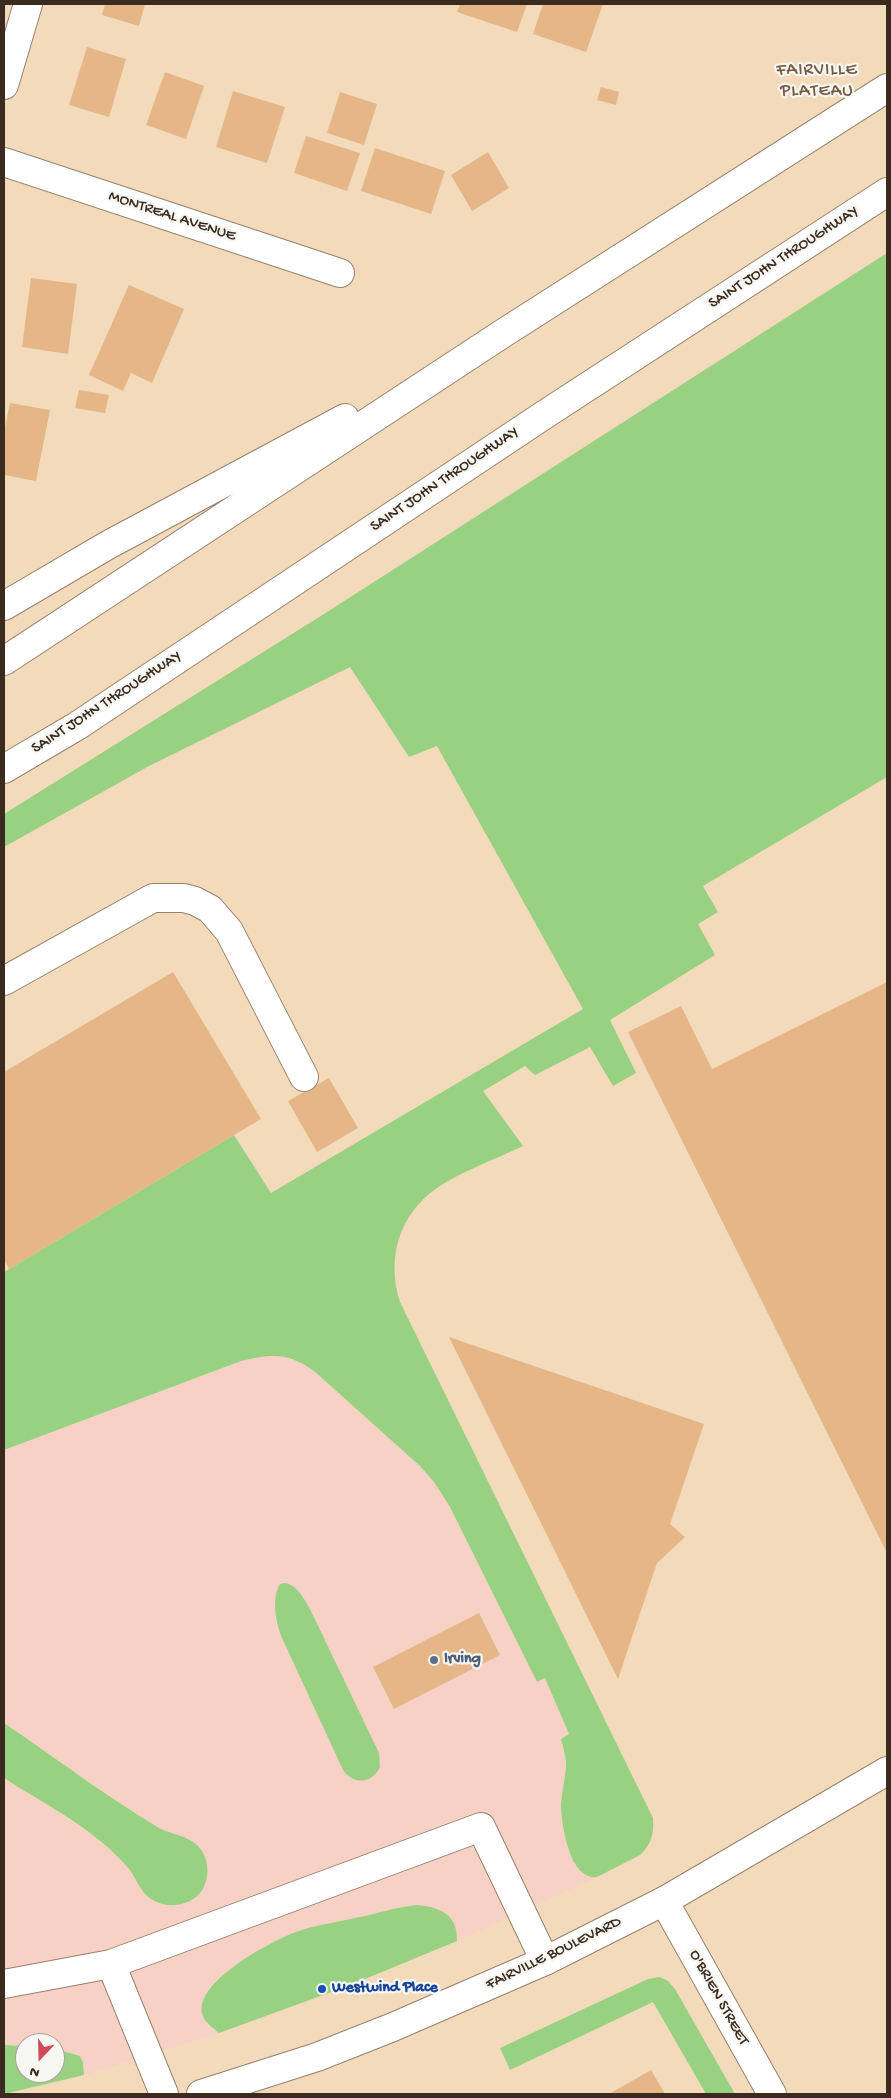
<!DOCTYPE html>
<html>
<head>
<meta charset="utf-8">
<style>
	body { margin:0 }
	#map { position:relative; width:891px; height:2098px; overflow:hidden; background:#f2daba; font-family:"Gochi Hand",sans-serif }
	canvas { display:block }
	.frame { position:absolute; inset:0; border:5px solid #3b2a1e; pointer-events:none }
	.north { position:absolute; left:15px; top:2033px; width:50px; height:50px; box-sizing:border-box; background:#f6f6f2; border:1px solid #aba49d; border-radius:50%; rotate:201deg; font-size:14px; font-weight:700; line-height:20px; text-align:center; color:#3b2a1e }
	.north::after { content:''; display:block; margin:auto; width:18px; height:22px; background:#d1495b; clip-path:polygon(50% 0,100% 100%,50% 72%,0 100%) }
</style>
</head>
<body>
<div id="map">
<canvas width="891" height="2098"></canvas>
<div class="frame"></div>
<div class="north">N</div>
</div>
<script>
const g = document.querySelector('canvas').getContext('2d');
g.lineJoin = 'round';
function fillPath(path, color) {
  g.fillStyle = color;
  g.fill(path, 'evenodd');
}
function stroke(path, color, width, dash) {
  g.strokeStyle = color;
  g.lineWidth = width;
  g.lineCap = dash ? 'butt' : 'round';
  g.setLineDash(dash || []);
  g.stroke(path);
}
function drawText(font, color, halo, rows, align = 'center') {
  g.font = font + ' "Gochi Hand",sans-serif';
  g.lineWidth = 4.5;
  g.setLineDash([]);
  g.textBaseline = 'middle';
  g.strokeStyle = halo;
  g.fillStyle = color;
  for (const [text, x, y, turn = 0] of rows) {
    g.save();
    g.translate(x, y);
    g.rotate((+turn || 0) * Math.PI / 180);
    g.textAlign = isNaN(turn) ? turn : align;
    if (halo) g.strokeText(text, 0, 0);
    g.fillText(text, 0, 0);
    g.restore();
  }
}
const built = new Path2D(`
	M 267,1355 L 284,1356 L 301,1363 L 314,1371 L 420,1466 L 434,1482 L 450,1507 L 537,1681 L 545,1678 L 569,1734 L 561,1739 L 566,1762 L 561,1802 L 562,1822 L 576,1866 L 580,1872 L 586,1876 L 597,1877 L 457,1941 L 457,1929 L 410,1906 L 305,1929 L 261,1949 L 241,1962 L 215,1982 L 209,1989 L 207,2024 L 219,2033 L 84,2075 L 83,2063 L 62,2050 L 55,2049 L 55,2043 L 25,2043 L 25,2046 L 4,2044 L 4,1778 L 99,1839 L 127,1866 L 142,1891 L 157,1902 L 176,1906 L 195,1899 L 206,1884 L 207,1864 L 203,1853 L 197,1846 L 155,1826 L 4,1723 L 4,1450 L 241,1361 Z`);
const green = new Path2D(`
	M 887,253 L 887,777 L 703,886 L 718,912 L 698,924 L 715,955 L 610,1020 L 636,1073 L 613,1086 L 590,1047 L 535,1075 L 525,1066 L 483,1091 L 523,1146 C 496,1159 462,1171 437,1188 C 399,1214 386,1259 400,1302 L 653,1818 C 654,1833 652,1844 640,1855 L 597,1877 C 570,1881 561,1824 561,1804 C 562,1790 566,1776 566,1762 C 565,1754 563,1746 561,1739 L 569,1734 L 545,1678 L 537,1682 L 450,1507 L 434,1482 L 420,1466 L 314,1371 C 287,1352 272,1354 241,1361 L 4,1450 L 4,1272 L 234,1135 L 271,1193 L 583,1009 L 437,746 L 409,757 L 350,667 L 149,766 L 4,847 L 4,814 L 324,614 Z
	M 284,1583 C 297,1584 304,1599 310,1609 L 379,1753 L 380,1767 C 372,1784 353,1785 343,1770 L 282,1638 C 276,1623 271,1599 280,1584 Z
	M 4,1723 C 54,1757 102,1793 154,1825 C 167,1834 186,1834 198,1846 C 213,1861 210,1892 190,1901 C 177,1907 164,1907 151,1899 C 141,1893 136,1878 129,1869 C 120,1858 109,1848 99,1840 C 73,1818 33,1797 4,1778 Z
	M 416,1905 C 441,1907 458,1915 457,1941 L 348,1986 L 219,2033 C 212,2027 204,2022 202,2013 C 196,1981 269,1943 293,1933 C 314,1925 338,1922 360,1917 C 379,1913 398,1907 416,1905 Z
	M 660,1977 L 668,1981 L 675,1989 L 735,2094 L 706,2094 L 653,2002 L 510,2070 L 500,2048 L 648,1979 Z
	M 4,2045 L 25,2046 L 25,2073 L 55,2073 L 55,2049 L 80,2056 L 83,2063 L 84,2075 L 4,2094 Z`);
const building = new Path2D(`
	M 105,4 L 145,4 L 139,26 L 102,15 Z
	M 460,4 L 527,4 L 517,32 L 457,12 Z
	M 543,4 L 603,4 L 586,52 L 533,34 Z
	M 87,47 L 126,59 L 109,117 L 69,105 Z
	M 165,72 L 204,86 L 186,139 L 146,125 Z
	M 601,87 L 619,92 L 616,105 L 597,100 Z
	M 233,91 L 285,107 L 267,163 L 216,147 Z
	M 340,92 L 377,104 L 364,145 L 327,133 Z
	M 306,136 L 360,153 L 347,191 L 294,173 Z
	M 375,148 L 445,171 L 431,214 L 361,191 Z
	M 488,152 L 509,188 L 472,211 L 451,175 Z
	M 31,278 L 77,284 L 68,354 L 22,347 Z
	M 129,285 L 184,309 L 152,383 L 131,373 L 123,391 L 89,375 Z
	M 79,390 L 109,395 L 105,413 L 75,408 Z
	M 10,403 L 50,410 L 36,481 L 4,475 L 4,432 Z
	M 173,972 L 261,1119 L 9,1269 L 4,1260 L 4,1072 Z
	M 887,982 L 887,1553 L 628,1032 L 681,1006 L 712,1069 Z
	M 329,1078 L 358,1128 L 317,1152 L 288,1101 Z
	M 449,1337 L 704,1424 L 670,1524 L 685,1537 L 657,1563 L 618,1679 Z
	M 479,1613 L 500,1655 L 394,1709 L 373,1667 Z
	M 651,2070 L 665,2094 L 609,2094 Z`);
const minor = new Path2D(`
	M 4,85 L 28,4
	M 4,162 L 340,273
	M 4,981 L 153,898 L 184,898 L 195,901 L 210,909 L 229,931 L 304,1077
	M 664,1901 L 772,2094
	M 111,1964 L 164,2094
	M 4,1984 L 111,1964 L 481,1827 L 545,1961`);
const major = new Path2D(`
	M 201,2094 L 317,2057 L 393,2027 L 545,1961 L 664,1901 L 887,1771`);
const highway = new Path2D(`
	M 4,606 L 108,545 L 345,418
	M 4,661 L 502,334 L 887,88
	M 4,769 L 77,726 L 544,415 L 887,192`);
const markers = [
	[434,1660,5,"#5c6f8a"],
	[322,1989,5,"#1a4fb4"]
];
const streetNames = [
	["MONTREAL AVENUE",172,217,18],
	["SAINT JOHN THROUGHWAY",784,258,-33],
	["SAINT JOHN THROUGHWAY",445,480,-34],
	["SAINT JOHN THROUGHWAY",107,703,-33],
	["FAIRVILLE BOULEVARD",554,1954,-26],
	["O'BRIEN STREET",718,1998,61]
];
const serviceNames = [
	["Irving",444,1660]
];
const transitNames = [
	["Westwind Place",332,1989]
];
const neighbourhoodNames = [
	["FAIRVILLE",817,71],
	["PLATEAU",817,92]
];
fillPath(built, '#f7d1c6');
fillPath(green, '#99d183');
fillPath(building, '#e5b788');
stroke(minor, '#96826c', 30);
stroke(major, '#96826c', 30);
stroke(highway, '#96826c', 30);
stroke(minor, '#fff', 28);
stroke(major, '#fff', 28);
stroke(highway, '#fff', 28);
for (const [x, y, r, color] of markers) {
  const dot = new Path2D();
  dot.arc(x, y, r, 0, 2 * Math.PI);
  g.fillStyle = color;
  g.fill(dot);
  stroke(dot, '#f6f6f2', 2);
}
drawText('16px', '#3b2a1e', '#f6f6f2', streetNames);
drawText('bold 16px', '#4e5e75', '#f6f6f2', serviceNames, 'left');
drawText('bold 16px', '#164399', '#f6f6f2', transitNames, 'left');
g.letterSpacing = '1px';
drawText('18px', '#765b43', '#f6f6f2', neighbourhoodNames);
g.letterSpacing = '0px';
</script>
</body>
</html>
